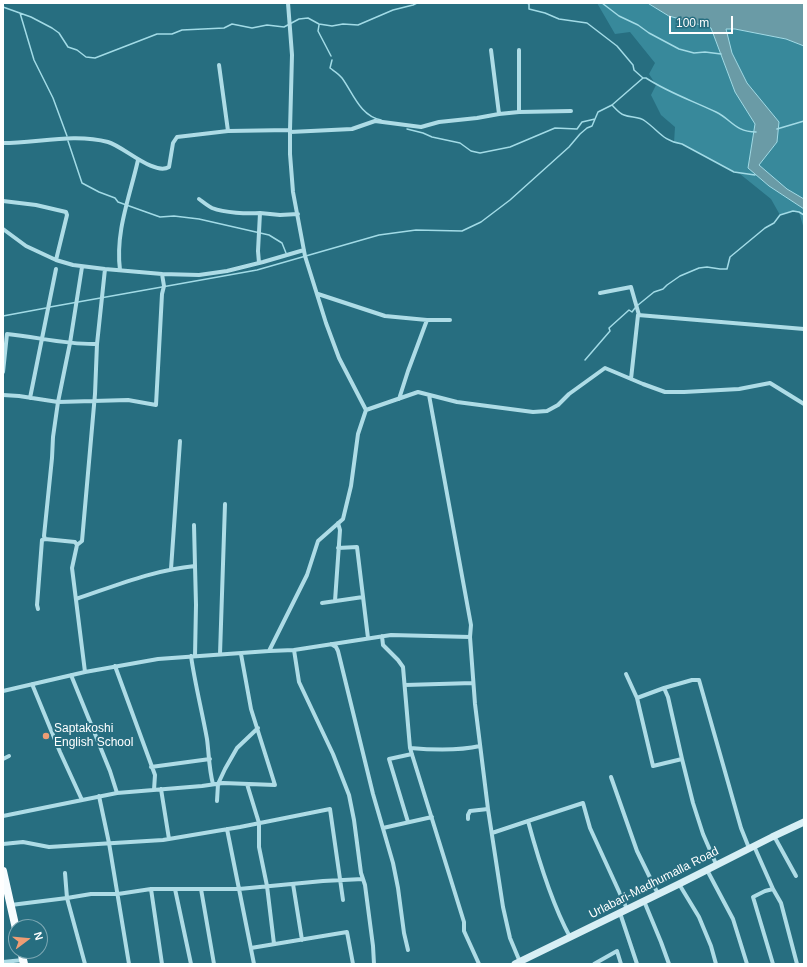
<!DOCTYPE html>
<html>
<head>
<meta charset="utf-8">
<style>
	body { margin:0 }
	#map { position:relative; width:807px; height:967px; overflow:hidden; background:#276e80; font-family:Arial,sans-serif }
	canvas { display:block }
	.frame { position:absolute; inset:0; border:4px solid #fff; pointer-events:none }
	.north { position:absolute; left:8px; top:919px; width:40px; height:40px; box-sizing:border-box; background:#276e80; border:1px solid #7da8b3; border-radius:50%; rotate:74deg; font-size:11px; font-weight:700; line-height:16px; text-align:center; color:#fff }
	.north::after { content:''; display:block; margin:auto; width:14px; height:18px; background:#ee9d74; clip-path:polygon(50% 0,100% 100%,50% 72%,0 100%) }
	.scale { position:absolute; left:669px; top:16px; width:64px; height:18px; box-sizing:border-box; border:2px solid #fff; border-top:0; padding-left:5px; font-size:12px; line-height:14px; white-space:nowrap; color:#fff; -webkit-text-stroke:3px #276e80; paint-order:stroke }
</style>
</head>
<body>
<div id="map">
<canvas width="807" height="967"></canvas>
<div class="frame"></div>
<div class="north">N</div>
<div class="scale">100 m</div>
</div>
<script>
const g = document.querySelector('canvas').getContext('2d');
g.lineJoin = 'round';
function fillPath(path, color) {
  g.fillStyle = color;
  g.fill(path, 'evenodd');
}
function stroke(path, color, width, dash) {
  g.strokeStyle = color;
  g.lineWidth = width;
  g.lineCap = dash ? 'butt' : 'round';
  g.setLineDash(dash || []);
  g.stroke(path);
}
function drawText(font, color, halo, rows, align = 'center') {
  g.font = font + ' Arial,sans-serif';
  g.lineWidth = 4;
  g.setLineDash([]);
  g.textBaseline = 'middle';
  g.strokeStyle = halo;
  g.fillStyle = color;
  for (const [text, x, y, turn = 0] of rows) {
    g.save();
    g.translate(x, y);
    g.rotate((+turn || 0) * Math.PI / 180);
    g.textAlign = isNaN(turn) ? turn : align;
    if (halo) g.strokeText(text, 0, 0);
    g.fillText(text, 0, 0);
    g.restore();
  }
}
const green = new Path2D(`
	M 597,3 L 648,3 L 669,16 L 711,28 L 735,92 L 755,124 L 748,168 L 769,186 L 804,209 L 804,229 L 799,212 L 793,211 L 780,215 L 771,199 L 740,174 L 734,172 L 682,144 L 674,143 L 675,127 L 661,115 L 651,95 L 656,85 L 649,74 L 655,63 L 630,32 L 615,34 Z
	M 725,28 L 735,29 L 786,39 L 804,46 L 804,199 L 787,189 L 759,165 L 777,142 L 779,122 L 747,83 L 732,53 Z`);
const water = new Path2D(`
	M 648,3 L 804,3 L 804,46 L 786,39 L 735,29 L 726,29 L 732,53 L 747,83 L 779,122 L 777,142 L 759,165 L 787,189 L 804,199 L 804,209 L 769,186 L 748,168 L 755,124 L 735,92 L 711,28 L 669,16 Z`);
const stream = new Path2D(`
	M 507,3 L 509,3
	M 527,3 L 529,4 L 529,9 L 545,13 L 559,19 L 587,23 L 617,46 L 633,65 L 634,70 L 643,78
	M 602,3 L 619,16 L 638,25 L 649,33 L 679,49 L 694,53 L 705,52 L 721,54
	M 3,7 L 31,17 L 52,28 L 59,33 L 68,47 L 77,50 L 86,57 L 95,58 L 157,34 L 172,34 L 182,30 L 224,28 L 232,24 L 252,28 L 267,25 L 284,27 L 299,19 L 308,18 L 319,24 L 332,26 L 343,24 L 358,25 L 393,10 L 413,5 L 417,3
	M 20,13 L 34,60 L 53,98 L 67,136
	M 319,25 L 318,31 L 331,56
	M 332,60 L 330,68 C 334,71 339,74 342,78 C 353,93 360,116 381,120
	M 612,105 C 615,108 620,114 624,115 C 631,118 639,116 645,121 C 659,131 663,141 682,144 L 734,172 L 755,175
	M 407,129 L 423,133 L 432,137 L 460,143 L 471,151 L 480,153 L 510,147 L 555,128 L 577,129 L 582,122 L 595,119
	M 777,129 L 804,121
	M 68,141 L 82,183 L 99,192 L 115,198 L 118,202 L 160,217 L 174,216 L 199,219 L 269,235 L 282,243 L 286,253
	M 638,305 L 654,292 L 663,289 L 667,285 L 680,276 L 699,268 L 707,267 L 720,269 L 727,269 L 730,257 L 765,228 L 774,223 L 780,215 L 793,211 L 799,212 L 804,215
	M 50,307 L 257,270 L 379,235 L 416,230 L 462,231 L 481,222 L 510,200 L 569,147 L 580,134 L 587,128 L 592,126 L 598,112 L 612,105 L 643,78 L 646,78 C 669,93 691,100 716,112 C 731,119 735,132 756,132
	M 3,316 L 46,308
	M 585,360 L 610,331 L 609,328 L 629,310 L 632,312 L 635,308`);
const minor = new Path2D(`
	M 288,3 L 292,55 L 290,130 L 290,154 L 293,192 L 305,256 L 326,323 L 339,358 L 366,410
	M 491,50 L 499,114
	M 219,65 L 228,131
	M 519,112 L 519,50
	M 290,132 L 352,129 L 375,121 L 421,127 L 439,122 L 477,118 L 499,114 L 519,112 L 571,111
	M 3,143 C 37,143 74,133 108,142 C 123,146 154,176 169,167 L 173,143 L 177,137 L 228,131 L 290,130
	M 199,199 C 203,202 208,206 212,208 C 225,213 247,214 260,213 L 258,251 L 259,263
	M 3,201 L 36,205 L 66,212 L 67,215 L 56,260
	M 260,213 L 280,215 L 298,214
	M 3,229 L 26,246 L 56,260 L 73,265 L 105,269 L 162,274 L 199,275 L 227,271 L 263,262 L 304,250
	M 120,270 C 115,232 130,196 138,160
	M 600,293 L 631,287 L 639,315
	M 318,294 L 385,316 L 427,320 L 450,320
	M 3,372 L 7,334 C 38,337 67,345 97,344
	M 631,379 L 638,315 L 804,329
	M 3,395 L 19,396 L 58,402 L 128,400 L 156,405 L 162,294 L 164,286 L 162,274
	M 429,395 L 471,625 L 470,637 L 475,704 L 488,809 L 503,907 L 510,938 L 520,962
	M 30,398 L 56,269
	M 399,399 L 408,371 L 427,320
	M 194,525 L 195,566
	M 77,545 L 75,542 L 45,539 L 44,536 L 52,458 L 53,437 L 58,402 L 70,343 L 82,267
	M 338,548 L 357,547 L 368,638
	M 171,569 L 180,441
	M 76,599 C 115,586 153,570 195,566 L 196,605 L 195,656
	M 335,601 L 340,530 L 338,523
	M 322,603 L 363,597
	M 38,609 L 37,605 L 42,540 L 45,539
	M 382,636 L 383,645 L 398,660 L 403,667 L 410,748 C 433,750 458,751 480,746
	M 331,644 L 336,647 L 338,651 L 373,794 L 393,863 L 398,888 L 404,933 L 408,950
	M 294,650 L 299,682 L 333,754 L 349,795 L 354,820 L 361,873 L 365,885 L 373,946 L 374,964
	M 269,651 L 294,650 L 391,635 L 470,637
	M 220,654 L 225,504
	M 191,656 C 195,684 202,711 207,739 C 209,754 209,770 213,784
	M 115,666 L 155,775 L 154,790
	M 85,672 L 72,568 L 77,545 L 82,541 L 95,394 L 97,344 L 105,269
	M 626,674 L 637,698 L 653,766 L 682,759 L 693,803 L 703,834 L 716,864
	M 71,675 L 110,771 L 117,793
	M 32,684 L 60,752 L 82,800
	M 405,685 L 473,683
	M 664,688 L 692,680 L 699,680 L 741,828 L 749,848
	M 3,691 L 85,672 L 158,659 L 269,651 L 307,575 L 318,541 L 343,519 L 351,486 L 358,434 L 366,410 L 418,392 L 457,402 L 533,412 L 547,411 L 558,405 L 569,394 L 605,368 L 643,384 L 665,392 L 684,392 L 739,389 L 770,383 L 804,404
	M 637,698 L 664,688 L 668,697 L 682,759
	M 410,748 L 464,922 L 464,931 L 479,964
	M 3,759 L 9,756
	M 151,767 L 210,759
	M 611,777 L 637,851 L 658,894
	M 247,784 L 259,823 L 259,847 L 267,886 L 274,944
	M 161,789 L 169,839
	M 99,796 L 109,843 L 129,964
	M 217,801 L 218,784 L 225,769 L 237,748 L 258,728
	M 3,816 L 117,793 L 202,786 L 223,783 L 275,785 L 251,709 L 241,654
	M 468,819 L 468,815 L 470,811 L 488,809
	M 528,821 L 583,803 L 590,828 L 627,909
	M 408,822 L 389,759 L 412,754
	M 383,828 L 432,817
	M 227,829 L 254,964
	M 492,833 L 528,821 C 538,858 552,904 570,937
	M 774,836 L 796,876
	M 3,844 L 23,842 L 49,847 L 163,840 L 240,827 L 330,809 L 343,900
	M 754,846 L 773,889
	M 707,870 L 733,919 L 747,964
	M 293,884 L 302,940
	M 679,884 L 699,917 L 711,946 L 716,964
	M 151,889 L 162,964
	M 175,889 L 191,964
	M 201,889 L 214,964
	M 644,901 L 661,942 L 669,964
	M 11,905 L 67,898 L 65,873
	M 620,913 L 637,964
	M 251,948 L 347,932 L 353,964
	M 3,962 L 23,960
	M 85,964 L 67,898 L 91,894 L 118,894 L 151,889 L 239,889 L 323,881 L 363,879
	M 594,964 L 617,951 L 621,964
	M 773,964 L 753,897 L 765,891 L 773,889 L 781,903 L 797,964`);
const secondary = new Path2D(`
	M 515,964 L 679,884 L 772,837 L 804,822`);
const trunk = new Path2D(`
	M 3,871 L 16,929
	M 21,951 L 24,964`);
const markers = [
	[46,736,4,"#ee9d74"]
];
const poiNames = [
	["Saptakoshi",54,729],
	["English School",54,743]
];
const streetNames = [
	["Urlabari-Madhumalla Road",654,883,-27]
];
fillPath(green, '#38899b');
fillPath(water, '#6a9ba6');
stroke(water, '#a2dbe6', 1);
stroke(stream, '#a2dbe6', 1.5);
stroke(minor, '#aedce6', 4);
stroke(secondary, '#d7eff5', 7);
stroke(trunk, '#f7fcfe', 8);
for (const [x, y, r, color] of markers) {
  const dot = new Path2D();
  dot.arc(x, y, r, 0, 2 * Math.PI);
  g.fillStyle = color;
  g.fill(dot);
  stroke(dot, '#276e80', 1.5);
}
drawText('12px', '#fff', '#276e80', poiNames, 'left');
drawText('12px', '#fff', '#276e80', streetNames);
</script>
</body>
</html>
